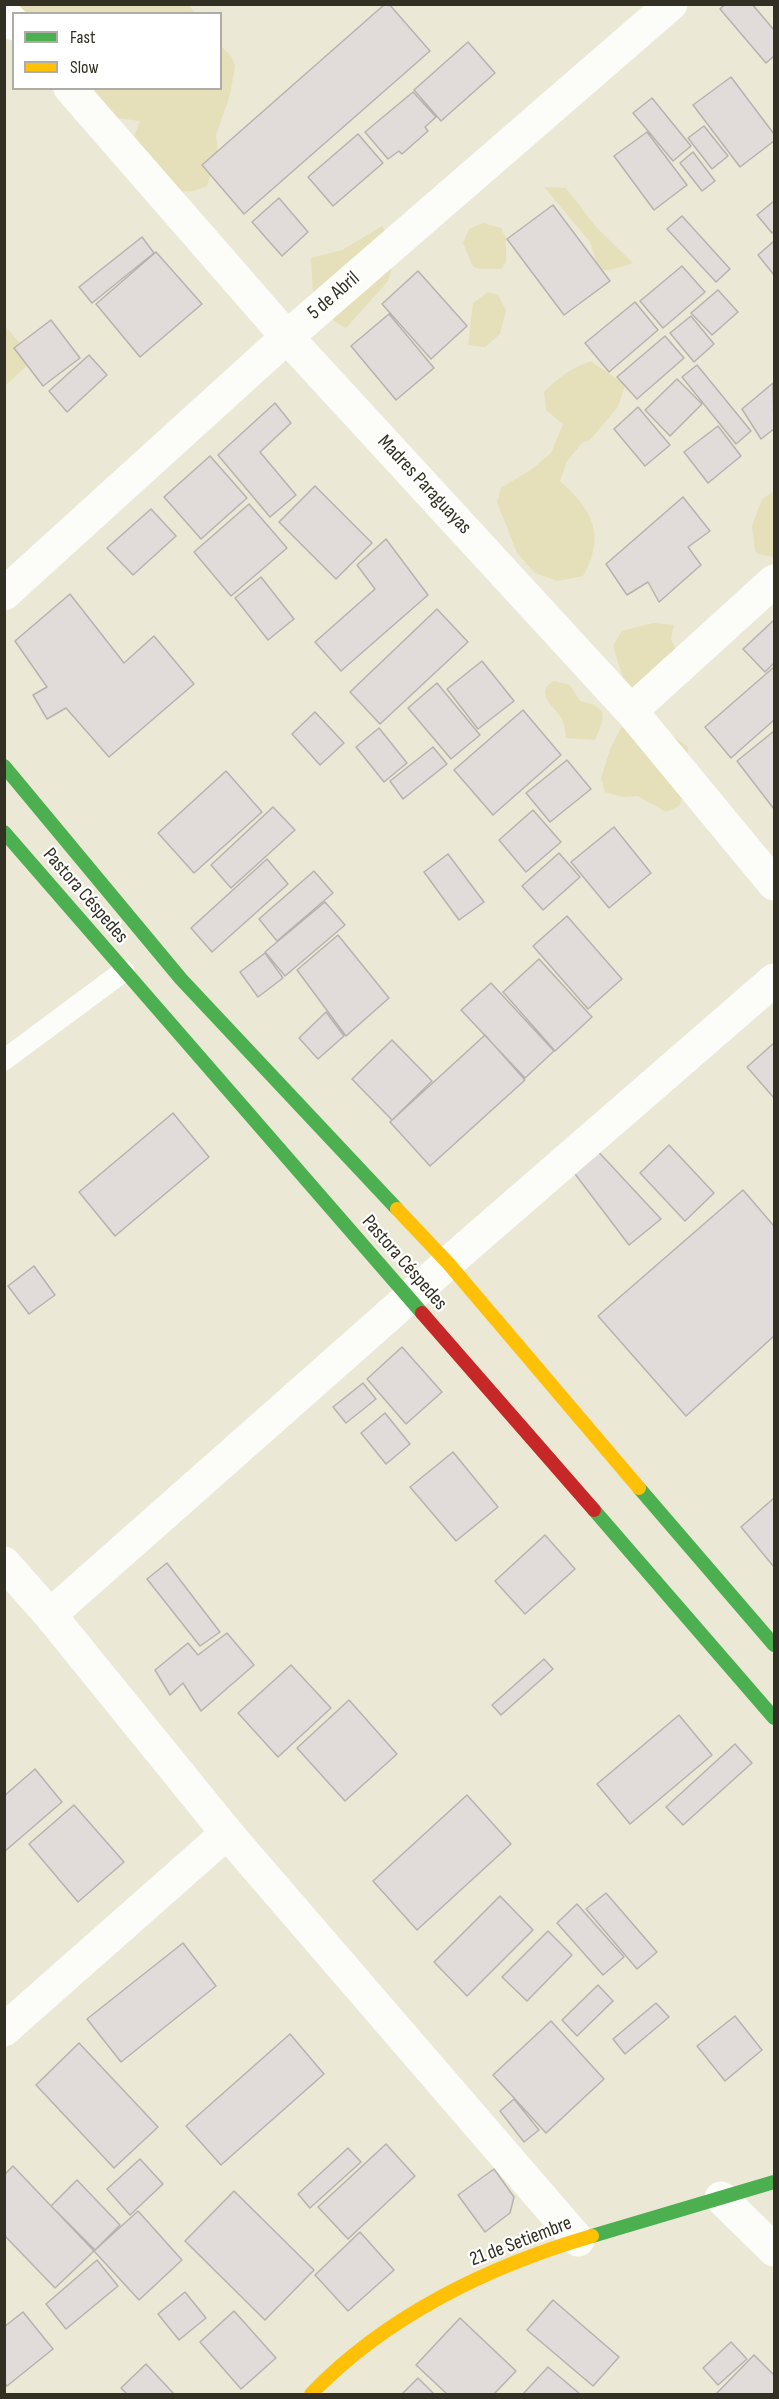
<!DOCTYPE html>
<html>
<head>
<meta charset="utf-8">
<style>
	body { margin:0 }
	#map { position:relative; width:779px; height:2399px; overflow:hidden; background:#ebe8d5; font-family:"Sofia Sans Condensed",sans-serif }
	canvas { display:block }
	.frame { position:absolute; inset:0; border:6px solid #313022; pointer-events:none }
	.legend { position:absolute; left:12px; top:12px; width:210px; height:78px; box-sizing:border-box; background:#fff; border:2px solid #adaca7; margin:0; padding:8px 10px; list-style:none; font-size:18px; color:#313022 }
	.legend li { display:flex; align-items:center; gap:12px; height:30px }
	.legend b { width:30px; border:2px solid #adaca7 }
</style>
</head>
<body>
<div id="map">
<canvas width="779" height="2399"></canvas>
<div class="frame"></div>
<ul class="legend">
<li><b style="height:8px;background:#4caf50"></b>Fast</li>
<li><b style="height:8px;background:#ffc107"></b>Slow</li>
</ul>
</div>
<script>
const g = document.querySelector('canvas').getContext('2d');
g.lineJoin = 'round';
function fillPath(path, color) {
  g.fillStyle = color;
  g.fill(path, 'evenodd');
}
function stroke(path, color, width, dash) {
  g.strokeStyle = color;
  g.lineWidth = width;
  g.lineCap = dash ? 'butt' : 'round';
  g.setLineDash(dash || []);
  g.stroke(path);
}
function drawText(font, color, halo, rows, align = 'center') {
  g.font = font + ' "Sofia Sans Condensed",sans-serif';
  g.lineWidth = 4.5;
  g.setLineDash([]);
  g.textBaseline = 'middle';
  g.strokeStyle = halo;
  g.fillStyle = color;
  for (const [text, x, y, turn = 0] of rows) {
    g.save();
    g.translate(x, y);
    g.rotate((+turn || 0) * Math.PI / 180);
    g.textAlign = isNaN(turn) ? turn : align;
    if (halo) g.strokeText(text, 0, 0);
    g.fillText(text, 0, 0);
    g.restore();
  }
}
const green = new Path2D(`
	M 188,4 L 195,13 L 14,14 L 8,5 Z
	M 221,46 L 231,56 L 235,66 L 230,95 L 216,135 L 218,155 L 207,186 L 194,191 L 170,192 L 133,139 L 140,121 L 117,118 L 79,88 L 220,88 Z
	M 544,187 L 566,188 L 596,227 L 633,263 L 610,270 L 599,270 L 590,242 Z
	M 483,223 L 501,228 L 506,238 L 506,262 L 501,269 L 481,269 L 473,267 L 463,243 L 469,229 Z
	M 382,226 L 397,251 L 388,281 L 346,328 L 314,309 L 311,258 L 342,250 Z
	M 488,292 L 498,295 L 506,310 L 500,334 L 485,347 L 468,345 L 473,303 Z
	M 4,325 L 34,359 L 5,386 L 4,386 Z
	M 591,361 L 625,385 L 618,407 L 590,440 L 582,443 L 567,461 L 560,481 C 593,510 606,536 583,576 L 558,581 L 535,573 L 517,553 L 497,502 L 501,488 L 532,469 L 551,453 L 563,424 L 546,410 L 544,392 C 559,377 571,368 591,361 Z
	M 774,491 L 774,557 L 758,554 L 755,551 L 752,526 L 762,499 Z
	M 653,623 L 674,625 L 671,639 L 679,657 L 627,691 L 613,646 L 622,631 Z
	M 554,681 L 570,685 L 580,701 C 610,707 605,717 595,740 L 566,738 C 565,731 565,725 562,719 C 554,706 533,692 554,681 Z
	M 634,723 L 669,733 L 688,747 L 686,788 L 679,806 L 666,812 L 638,796 L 623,797 L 605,792 L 601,778 L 611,747 L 621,728 Z`);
const building = new Path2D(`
	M 385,4 L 389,4 L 430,51 L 244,214 L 202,165 Z
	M 725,4 L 752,4 L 774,30 L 774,56 L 766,63 L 720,9 Z
	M 468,42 L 495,73 L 441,121 L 414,90 Z
	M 731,77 L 774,134 L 774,141 L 740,167 L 693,105 Z
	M 413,92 L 436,117 L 425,127 L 428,131 L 402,154 L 399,151 L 388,159 L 365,132 Z
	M 652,98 L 691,146 L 673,161 L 633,113 Z
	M 704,126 L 728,156 L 712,169 L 688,138 Z
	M 647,132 L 687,185 L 654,210 L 614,156 Z
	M 358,134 L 383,163 L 333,206 L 308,177 Z
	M 693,152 L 715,181 L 702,191 L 680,163 Z
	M 279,198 L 308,232 L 282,256 L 252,222 Z
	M 774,201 L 774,231 L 772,233 L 757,215 Z
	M 553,205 L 610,281 L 564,315 L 507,239 Z
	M 682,216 L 730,269 L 716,282 L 667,229 Z
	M 142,237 L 154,253 L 92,303 L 79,287 Z
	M 774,241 L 774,275 L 758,255 Z
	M 156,252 L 202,304 L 140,357 L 96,304 Z
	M 682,266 L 705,292 L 663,328 L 640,301 Z
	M 418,271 L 467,326 L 431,359 L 382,304 Z
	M 718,290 L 738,312 L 712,335 L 691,313 Z
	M 635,302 L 658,330 L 609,372 L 585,343 Z
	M 389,314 L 434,368 L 396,400 L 351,346 Z
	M 691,316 L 714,344 L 694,362 L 670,333 Z
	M 51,320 L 80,358 L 43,386 L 14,348 Z
	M 665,336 L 684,358 L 637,399 L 617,377 Z
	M 89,355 L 107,375 L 67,412 L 49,391 Z
	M 697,365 L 751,431 L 736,444 L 682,377 Z
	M 677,379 L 702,404 L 670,436 L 645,410 Z
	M 773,383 L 774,429 L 761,439 L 742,409 Z
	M 275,403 L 291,423 L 260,452 L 296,495 L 270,517 L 218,455 Z
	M 638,407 L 670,445 L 645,466 L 614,429 Z
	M 718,426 L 741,456 L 708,483 L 684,452 Z
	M 210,456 L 247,498 L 201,539 L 164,497 Z
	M 315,486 L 372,543 L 336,579 L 279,522 Z
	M 683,497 L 710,531 L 688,547 L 701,565 L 659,602 L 648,582 L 627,595 L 606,564 Z
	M 249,504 L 287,548 L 231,596 L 194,552 Z
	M 151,509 L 176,536 L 133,575 L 107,548 Z
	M 386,539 L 428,595 L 341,671 L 315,642 L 375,589 L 357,565 Z
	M 261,577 L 294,619 L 268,640 L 235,598 Z
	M 70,594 L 124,663 L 154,636 L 194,684 L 109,757 L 66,708 L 47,719 L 33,695 L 47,687 L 15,641 Z
	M 437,609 L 468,642 L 380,724 L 350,692 Z
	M 774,620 L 774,663 L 765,672 L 743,649 Z
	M 482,661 L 514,701 L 478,729 L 447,689 Z
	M 774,667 L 774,720 L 731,758 L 705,727 Z
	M 437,683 L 480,735 L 451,759 L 408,708 Z
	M 523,710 L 561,755 L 493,815 L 454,770 Z
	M 315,712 L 344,743 L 320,765 L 292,734 Z
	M 379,728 L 407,763 L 384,782 L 356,747 Z
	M 774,731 L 774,809 L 737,761 Z
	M 433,747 L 447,764 L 403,799 L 390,781 Z
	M 567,760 L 591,789 L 550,822 L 526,793 Z
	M 226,771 L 262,812 L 194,873 L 158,833 Z
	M 273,807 L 295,830 L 231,888 L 211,865 Z
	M 533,810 L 561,842 L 526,872 L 499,840 Z
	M 614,827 L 651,873 L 609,908 L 571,862 Z
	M 559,853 L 580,877 L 543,910 L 522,886 Z
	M 448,854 L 484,902 L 459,920 L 424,872 Z
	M 267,859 L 288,884 L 212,952 L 191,928 Z
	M 314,871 L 333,893 L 277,941 L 259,919 Z
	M 325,902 L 345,925 L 285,976 L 265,952 Z
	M 567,916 L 622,979 L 588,1009 L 533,946 Z
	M 338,935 L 389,998 L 346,1036 L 297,970 Z
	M 265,953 L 283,978 L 258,997 L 240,972 Z
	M 539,959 L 592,1017 L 555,1051 L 503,992 Z
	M 491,983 L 554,1051 L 525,1078 L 461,1010 Z
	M 326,1012 L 344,1036 L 318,1059 L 299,1038 Z
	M 485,1035 L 525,1080 L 430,1166 L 390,1122 Z
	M 392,1040 L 432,1081 L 392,1120 L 352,1079 Z
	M 774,1043 L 774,1098 L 747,1067 Z
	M 173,1113 L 209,1157 L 115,1236 L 79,1192 Z
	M 669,1145 L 714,1193 L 685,1221 L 640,1173 Z
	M 593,1146 L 661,1219 L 629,1245 L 569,1166 Z
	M 743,1190 L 774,1226 L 774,1336 L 686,1416 L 598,1316 Z
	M 34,1266 L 55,1295 L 29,1314 L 8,1286 Z
	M 402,1347 L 442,1392 L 406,1424 L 367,1379 Z
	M 363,1383 L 376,1399 L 346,1423 L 333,1407 Z
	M 385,1413 L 410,1444 L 386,1464 L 361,1433 Z
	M 453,1452 L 498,1507 L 456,1541 L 410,1487 Z
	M 774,1498 L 774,1567 L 741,1527 Z
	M 545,1535 L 575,1569 L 525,1614 L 495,1581 Z
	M 167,1563 L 220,1632 L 200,1646 L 147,1579 Z
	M 227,1633 L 254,1665 L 201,1711 L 183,1683 L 170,1695 L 155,1670 L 188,1643 L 198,1655 Z
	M 544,1659 L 553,1669 L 501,1715 L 492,1705 Z
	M 291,1665 L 331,1708 L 278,1757 L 238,1713 Z
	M 349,1700 L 397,1754 L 345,1801 L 297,1748 Z
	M 679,1715 L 712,1755 L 630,1824 L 597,1784 Z
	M 735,1744 L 752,1763 L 683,1825 L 666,1807 Z
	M 35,1769 L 62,1802 L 4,1852 L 4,1796 Z
	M 467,1795 L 511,1844 L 417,1930 L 373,1881 Z
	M 74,1805 L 124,1862 L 78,1902 L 29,1844 Z
	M 606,1893 L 657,1952 L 637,1969 L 586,1909 Z
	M 500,1896 L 533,1930 L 467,1996 L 434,1962 Z
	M 577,1904 L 624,1957 L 603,1975 L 557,1923 Z
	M 548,1931 L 572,1955 L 527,2001 L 502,1977 Z
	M 183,1943 L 216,1986 L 121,2062 L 87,2019 Z
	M 598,1985 L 613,2001 L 577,2036 L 562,2020 Z
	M 656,2003 L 669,2017 L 625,2054 L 613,2039 Z
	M 735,2016 L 762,2050 L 725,2081 L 697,2046 Z
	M 551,2021 L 604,2079 L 546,2133 L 493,2075 Z
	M 290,2034 L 324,2074 L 221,2165 L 186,2126 Z
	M 79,2043 L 158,2127 L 114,2168 L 36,2085 Z
	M 514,2099 L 539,2130 L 524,2142 L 500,2111 Z
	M 386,2144 L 415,2176 L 348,2239 L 318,2207 Z
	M 348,2148 L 361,2162 L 310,2208 L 298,2194 Z
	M 140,2159 L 163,2184 L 130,2215 L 107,2189 Z
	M 13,2166 L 94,2251 L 55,2288 L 4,2235 L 4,2175 Z
	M 494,2169 L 514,2197 L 510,2213 L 485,2232 L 458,2195 Z
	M 77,2180 L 120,2225 L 95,2250 L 51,2206 Z
	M 234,2191 L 314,2270 L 265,2320 L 185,2241 Z
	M 138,2211 L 182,2260 L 139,2300 L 94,2251 Z
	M 360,2232 L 394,2270 L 348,2311 L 315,2275 Z
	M 97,2260 L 118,2286 L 66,2329 L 46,2304 Z
	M 185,2292 L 206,2318 L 179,2340 L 158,2314 Z
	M 553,2300 L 619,2357 L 593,2386 L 527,2330 Z
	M 234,2311 L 276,2358 L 241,2389 L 200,2342 Z
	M 23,2312 L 53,2349 L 7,2386 L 4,2382 L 4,2327 Z
	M 460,2318 L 516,2371 L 494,2394 L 447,2394 L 416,2365 Z
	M 731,2342 L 747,2359 L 718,2385 L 703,2368 Z
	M 754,2355 L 774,2375 L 774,2392 L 772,2394 L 716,2394 Z
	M 146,2364 L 174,2394 L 127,2394 L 121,2388 Z
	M 548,2367 L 580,2394 L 523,2394 Z
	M 418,2378 L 434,2394 L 402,2394 Z`);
const lane = new Path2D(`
	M 4,1060 L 124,971`);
const street = new Path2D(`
	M 4,14 L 14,24
	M 70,88 L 287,337 L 631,711 L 774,884
	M 4,594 L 287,337 L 671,4
	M 631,711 L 774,581
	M 4,1563 L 50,1615 L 227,1833 L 578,2240
	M 50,1615 L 448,1263 L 774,980
	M 4,2030 L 227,1833
	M 721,2198 L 774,2250`);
const fast = new Path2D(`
	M 4,766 L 181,979 L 397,1209
	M 4,832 L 422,1313
	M 639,1488 L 774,1645
	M 594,1510 L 774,1718
	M 592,2236 L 774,2182`);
const slow = new Path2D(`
	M 397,1209 L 448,1263 L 639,1488
	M 311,2394 C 386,2316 489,2266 592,2236`);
const jam = new Path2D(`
	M 422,1313 L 594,1510`);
const streetNames = [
	["5 de Abril",334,296,-41],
	["Madres Paraguayas",424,485,47],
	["Pastora Céspedes",85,896,49],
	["Pastora Céspedes",404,1263,49],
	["21 de Setiembre",521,2242,-21]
];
fillPath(green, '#e5e0b9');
fillPath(building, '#e1dcd9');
stroke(building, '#b7b2b0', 1.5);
stroke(lane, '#fcfcf9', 21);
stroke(street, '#fcfcf9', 33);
stroke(fast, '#4caf50', 14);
stroke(slow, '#ffc107', 14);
stroke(jam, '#c62828', 14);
drawText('20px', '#313022', '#fff', streetNames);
</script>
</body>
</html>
